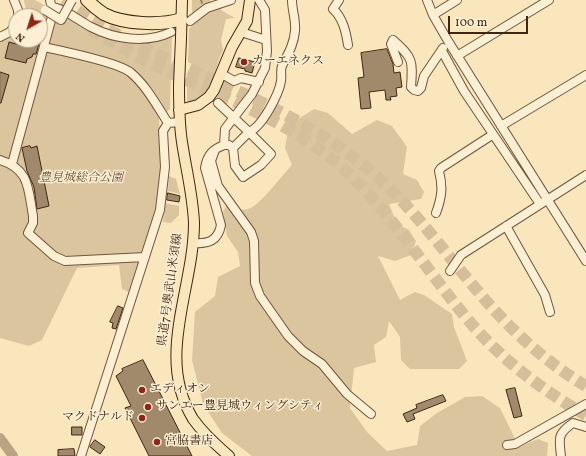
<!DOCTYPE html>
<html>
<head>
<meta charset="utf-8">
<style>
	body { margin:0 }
	#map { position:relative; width:586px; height:456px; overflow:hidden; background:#fae6bc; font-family:Vollkorn,serif }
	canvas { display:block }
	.north { position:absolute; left:8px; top:8px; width:40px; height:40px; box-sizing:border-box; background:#fcefd3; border:1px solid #b19e86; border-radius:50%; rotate:219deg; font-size:11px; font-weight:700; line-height:16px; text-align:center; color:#412513 }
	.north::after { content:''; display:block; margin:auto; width:14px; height:18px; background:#8f2418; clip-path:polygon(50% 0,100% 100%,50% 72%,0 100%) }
	.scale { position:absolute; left:448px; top:16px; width:80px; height:18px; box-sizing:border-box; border:2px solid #412513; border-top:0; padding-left:5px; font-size:12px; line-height:14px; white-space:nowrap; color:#412513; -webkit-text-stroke:3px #fcefd3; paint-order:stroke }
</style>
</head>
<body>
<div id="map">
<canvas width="586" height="456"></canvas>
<div class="north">N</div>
<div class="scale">100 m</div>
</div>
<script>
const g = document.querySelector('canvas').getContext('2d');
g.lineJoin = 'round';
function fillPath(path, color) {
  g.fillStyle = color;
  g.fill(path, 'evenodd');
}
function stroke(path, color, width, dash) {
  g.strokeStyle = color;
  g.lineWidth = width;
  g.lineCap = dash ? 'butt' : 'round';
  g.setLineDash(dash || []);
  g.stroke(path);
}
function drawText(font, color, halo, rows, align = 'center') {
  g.font = font + ' Vollkorn,"Noto Serif JP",serif';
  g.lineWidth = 3;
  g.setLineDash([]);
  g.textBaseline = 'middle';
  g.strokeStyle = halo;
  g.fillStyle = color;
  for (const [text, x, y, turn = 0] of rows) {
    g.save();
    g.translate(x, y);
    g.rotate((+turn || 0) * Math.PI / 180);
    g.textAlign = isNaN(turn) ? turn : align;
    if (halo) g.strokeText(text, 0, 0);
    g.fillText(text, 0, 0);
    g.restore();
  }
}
const green = new Path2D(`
	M 24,0 L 35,0 C 79,24 121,59 172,35 L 170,109 L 159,119 L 162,185 L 154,221 L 131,293 L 122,289 L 119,265 L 77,268 L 42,340 L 29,346 L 0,338 L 0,42 L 9,39 L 16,34 L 16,40 L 40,40 L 40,16 L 25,16 L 26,11 Z
	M 192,0 L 210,0 L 211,1 L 192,15 Z
	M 223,5 L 221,10 L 235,18 L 226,19 L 221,40 L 223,50 C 213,69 215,96 189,102 L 187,100 L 187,82 L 195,85 L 200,68 L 188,62 L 189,29 L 204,12 Z
	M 314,109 L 328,113 L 352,134 L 377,120 L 392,126 L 407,147 L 403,174 L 417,180 L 424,192 L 421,199 L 389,204 L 397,224 L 409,230 L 416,241 L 411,255 L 395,261 L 378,256 L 400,300 L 415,292 L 424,295 L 452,314 L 454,327 L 467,361 L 459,369 L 410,369 L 401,360 L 400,337 L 389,321 L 386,337 L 374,345 L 376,362 L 354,368 L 350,408 L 367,432 L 387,451 L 417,445 L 420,426 L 437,413 L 465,397 L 482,396 L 500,408 L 519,447 L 538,439 L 548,443 L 547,456 L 252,456 L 222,433 L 203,404 L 192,360 L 195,312 L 215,296 L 218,277 L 240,266 L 238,252 L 227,236 L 223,212 L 226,206 C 232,207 242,211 248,209 C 260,206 282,175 292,165 L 285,148 L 289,125 Z
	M 169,176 L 176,179 L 180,194 L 168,191 Z
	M 165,203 L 179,206 L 179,215 L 171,223 L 163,222 Z`);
const stream = new Path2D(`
	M 201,0 L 202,3`);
const river = new Path2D(`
	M 0,438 L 13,456`);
const building = new Path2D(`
	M 25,40 L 40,40 L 36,54 L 33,54 L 32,57 L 27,59 L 26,63 L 5,58 L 9,42 L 23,46 Z
	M 387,49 L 393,64 L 394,73 L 400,72 L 402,87 L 396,88 L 397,96 L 390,97 L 391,100 L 386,100 L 385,90 L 369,92 L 371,108 L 361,109 L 358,78 L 364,77 L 361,53 Z
	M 239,58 L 255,62 L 252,73 L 245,71 L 245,69 L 236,67 Z
	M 0,72 L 9,75 L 1,103 L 0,103 Z
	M 30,146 L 31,148 L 37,146 L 49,206 L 37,209 L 34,187 L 27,171 L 22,148 Z
	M 168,193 L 180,196 L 179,202 L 167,200 Z
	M 118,306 L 123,308 L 116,329 L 112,328 L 113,323 L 110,322 Z
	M 143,360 L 161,395 L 192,456 L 149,456 L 125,408 L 131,406 L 116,376 L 123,371 L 122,369 Z
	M 515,388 L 522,416 L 514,418 L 506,390 Z
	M 443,395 L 446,401 L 413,414 L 415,419 L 407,422 L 403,414 L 417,408 L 416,405 Z
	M 72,427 L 82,427 L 82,435 L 72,435 Z
	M 95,440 L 105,447 L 100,454 L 90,447 Z
	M 74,449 L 75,456 L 58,456 L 58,450 Z`);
const minorTunnel = new Path2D(`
	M 171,32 L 190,21`);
const highwayTunnel = new Path2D(`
	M 63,0 C 106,33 159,55 209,78 C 259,100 309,124 353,157 C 412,200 450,263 499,315 C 525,343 554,367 586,386
	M 90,29 C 111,41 131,54 152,64 C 218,96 290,120 345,170 C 393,215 427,271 469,321 C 502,360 542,390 586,415`);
const minor = new Path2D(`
	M 14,0 L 18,10 L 18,16
	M 339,0 L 333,9 C 343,18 346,32 348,45
	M 427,0 L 433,15 L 448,41 L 586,261
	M 53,7 C 67,10 78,20 91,27 C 114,39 146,44 171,32
	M 433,15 L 457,0
	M 190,21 L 207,8 L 231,0
	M 241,32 L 266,40
	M 0,37 L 10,32 L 16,24
	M 393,40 C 413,58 413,60 411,87 L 414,90 L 418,91 L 421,88 L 424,76 L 443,48
	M 393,40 L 391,44 L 398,62
	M 44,47 C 63,51 117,62 130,72 C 146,85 157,106 168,123
	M 442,51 L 464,91 L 540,204
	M 457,56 L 549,0
	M 222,74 L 234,81 L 241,78 L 259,82
	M 218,103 L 249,132 C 262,127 279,94 281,81 C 282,76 280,70 282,66 C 288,54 294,44 295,31 C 296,20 292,10 292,0
	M 501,126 L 586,75
	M 224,145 L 229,145 L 233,148 L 235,166 L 243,177 L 261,165 L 271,154 L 249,132 L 233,148
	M 215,150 L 211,161 L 218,186 L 251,232 L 254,241 L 255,283 L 260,296 L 288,336 L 303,351 L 322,364 L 347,394 L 371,414
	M 0,160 C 30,169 28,189 33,216 L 33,223 L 28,233 L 54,256 L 65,261 L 145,257
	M 12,164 L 53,13 L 50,0
	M 436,213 C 442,197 443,187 439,171 L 441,168 L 492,135
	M 506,226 L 545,295 L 550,312
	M 194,243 C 208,244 218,241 221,225 L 205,168 C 207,155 213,149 224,145 L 225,129 L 252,94 L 265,68 L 267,51 L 265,10 L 259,0
	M 450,271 L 461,255 L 586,175
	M 507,445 L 515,444 L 586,404
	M 81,456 L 160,210 L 165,167 L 163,131 L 168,123 L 180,122
	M 561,456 C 559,438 557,434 573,423 L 586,427`);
const major = new Path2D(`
	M 181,38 L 182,0
	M 179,85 C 179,104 179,123 182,142 C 186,169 193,196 194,223 C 194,289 155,357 193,419 C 203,433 216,445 229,456
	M 179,110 L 198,105 L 209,97 L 214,90 L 232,47 L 247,21 L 250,0`);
const highway = new Path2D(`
	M 87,0 C 92,5 98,10 104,14 C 123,24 161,26 181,19`);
const minorBridge = new Path2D(`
	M 45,10 L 61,20 L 72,0`);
const majorBridge = new Path2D(`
	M 179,85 L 181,38`);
const markers = [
	[244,62,4,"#8f2418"],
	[142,390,4,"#8f2418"],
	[148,407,4,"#8f2418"],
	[142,418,4,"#8f2418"],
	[157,442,4,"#8f2418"]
];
const poiNames = [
	["カーエネクス",252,62],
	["エディオン",150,390],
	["サンエー豊見城ウィングシティ",156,407],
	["マクドナルド",134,418,"right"],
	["宮脇書店",165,442]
];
const parkNames = [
	["豊見城総合公園",81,179]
];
const streetNames = [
	["県道7号奥武山米須線",171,290,-82]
];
fillPath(green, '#dbc59f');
stroke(stream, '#8a7156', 1.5);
stroke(river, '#bba483', 10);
fillPath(building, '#a1896b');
stroke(building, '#412513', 1);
stroke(minorTunnel, '#d5bf9a', 8, [8, 4]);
stroke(highwayTunnel, '#d5bf9a', 12, [12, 6]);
stroke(minor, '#6f553d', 10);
stroke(major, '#412513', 12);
stroke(highway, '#412513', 14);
stroke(minor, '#fcefd3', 8);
stroke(major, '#fae6bc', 10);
stroke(highway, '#fae6bc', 12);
stroke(minorBridge, '#6f553d', 10, []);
stroke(majorBridge, '#412513', 12, []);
stroke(minorBridge, '#fcefd3', 8);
stroke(majorBridge, '#fae6bc', 10);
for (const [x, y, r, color] of markers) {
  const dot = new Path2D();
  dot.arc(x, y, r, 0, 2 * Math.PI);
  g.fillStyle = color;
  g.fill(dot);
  stroke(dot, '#fcefd3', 1.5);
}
drawText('12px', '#412513', '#fcefd3', poiNames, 'left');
drawText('italic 12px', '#684d36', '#fcefd3', parkNames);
drawText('12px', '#412513', '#fcefd3', streetNames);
</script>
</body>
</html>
